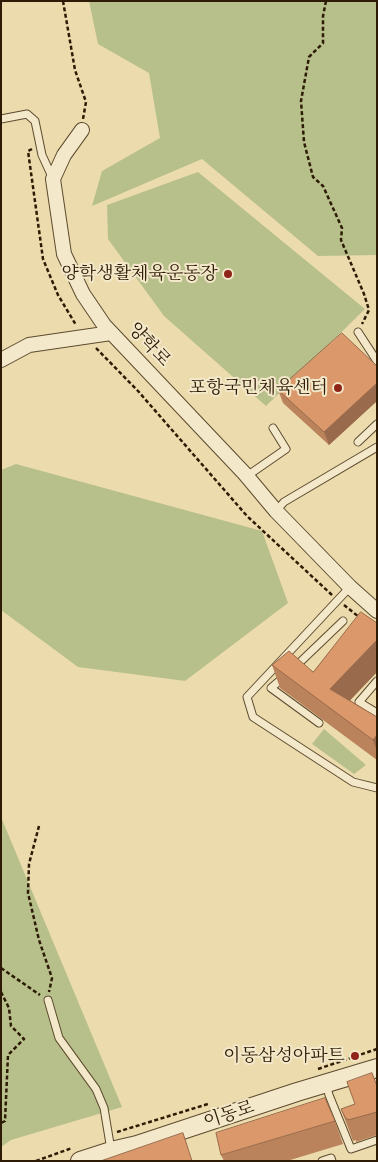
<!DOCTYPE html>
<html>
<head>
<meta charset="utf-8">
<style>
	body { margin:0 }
	#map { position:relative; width:378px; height:1162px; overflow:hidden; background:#ecdbad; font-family:"Old Standard TT",serif }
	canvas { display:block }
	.frame { position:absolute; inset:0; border:2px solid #2d1b05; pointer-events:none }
</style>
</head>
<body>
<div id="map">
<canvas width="378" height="1162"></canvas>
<div class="frame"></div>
</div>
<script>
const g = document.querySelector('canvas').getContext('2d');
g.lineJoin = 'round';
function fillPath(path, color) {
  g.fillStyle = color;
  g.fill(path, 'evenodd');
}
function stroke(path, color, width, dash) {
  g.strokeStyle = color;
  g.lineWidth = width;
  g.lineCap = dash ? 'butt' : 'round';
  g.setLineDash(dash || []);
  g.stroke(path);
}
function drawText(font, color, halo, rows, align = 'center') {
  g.font = font + ' "Old Standard TT","Noto Serif KR",serif';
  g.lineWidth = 4;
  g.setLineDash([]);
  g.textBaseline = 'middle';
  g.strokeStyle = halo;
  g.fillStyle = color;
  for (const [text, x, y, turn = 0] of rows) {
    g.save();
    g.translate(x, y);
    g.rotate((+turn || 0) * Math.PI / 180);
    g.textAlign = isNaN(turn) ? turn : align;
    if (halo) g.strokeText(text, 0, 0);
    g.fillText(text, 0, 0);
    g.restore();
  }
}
const green = new Path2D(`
	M 89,1 L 377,1 L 377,255 L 318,256 L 202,159 L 92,206 L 102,171 L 160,138 L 149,73 L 98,44 Z
	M 198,172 L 365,309 L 266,406 L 164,316 L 108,239 L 107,205 Z
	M 16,464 L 262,531 L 288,603 L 185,681 L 78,667 L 1,610 L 1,470 Z
	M 324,729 L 366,765 L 354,774 L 312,744 Z
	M 1,817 L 122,1107 L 11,1140 L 1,1147 Z`);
const path = new Path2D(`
	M 63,1 L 75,70 L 86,102 L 83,119
	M 326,1 L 323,16 L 323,43 L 309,57 L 301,101 L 304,142 L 313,177 L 323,186 L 342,228 L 341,240 L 364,294 L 369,310 L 362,324
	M 32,149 L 28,151 L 43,259 L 58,295 L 76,325
	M 96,348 L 138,391 L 247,516 L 332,595
	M 344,605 L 359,617
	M 39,826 L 29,864 L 28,893 L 39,940 L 52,978 L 49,992
	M 1,968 L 40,995
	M 1,992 L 9,1008 L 11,1026 L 24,1039 L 8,1055 L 5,1121 L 1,1123
	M 318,1069 L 377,1049
	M 117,1132 L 208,1104
	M 36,1161 L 72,1148`);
const service = new Path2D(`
	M 1,119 L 27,114 L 35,121 L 42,155 L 53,179
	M 358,332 L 377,361
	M 358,442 L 377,424
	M 247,476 L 286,449 L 273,428
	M 276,511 L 284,502 L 377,447
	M 350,587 L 247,697 L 253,717 L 353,782 L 377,788
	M 294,665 L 295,667 L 343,621
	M 284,677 L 271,688 L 319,723
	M 377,681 L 359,702 L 377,713
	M 48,1000 L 59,1038 L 96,1089 L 104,1108 L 111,1150
	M 326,1083 L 329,1095 L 351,1149 L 377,1140
	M 322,1161 L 331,1158 L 332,1161`);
const minor = new Path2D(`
	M 82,130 L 64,155 L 53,179 L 64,254 L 83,294 L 104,325 L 245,474 L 276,511 L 350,587 L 377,611
	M 1,360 L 29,345 L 111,333`);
const tertiary = new Path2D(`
	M 80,1161 L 111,1151 L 137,1145 L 297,1092 L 377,1068`);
const wall = new Path2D(`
	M 377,366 L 377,401 L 329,445 L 283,403 L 278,390 Z
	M 377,623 L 377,672 L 350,700 L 377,717 L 377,760 L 280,688 L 272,665 L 313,672 Z
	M 377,1086 L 377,1135 L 356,1142 L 356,1140 L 353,1141 L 341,1109 L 355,1104 Z
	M 335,1121 L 343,1144 L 287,1161 L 224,1161 L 221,1155 Z`);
const shadedWall = new Path2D(`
	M 377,383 L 377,401 L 329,445 L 324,432 Z
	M 377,640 L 377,672 L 339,712 L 330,689 Z
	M 377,735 L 377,751 L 373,740 Z`);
const building = new Path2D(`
	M 342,333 L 377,366 L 377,383 L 324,432 L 278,390 Z
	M 361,612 L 377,623 L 377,640 L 330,689 L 377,717 L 377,735 L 373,740 L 272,665 L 289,651 L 313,672 Z
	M 372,1073 L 377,1086 L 377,1112 L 348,1120 L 348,1119 L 346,1119 L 341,1109 L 355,1104 L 347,1082 Z
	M 325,1098 L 335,1121 L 221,1155 L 216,1133 Z
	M 183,1133 L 192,1161 L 101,1161 Z`);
const markers = [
	[228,274,5,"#8f2418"],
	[338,388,5,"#8f2418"],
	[355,1056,5,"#8f2418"]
];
const poiNames = [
	["양학생활체육운동장",218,274],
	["포항국민체육센터",328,388],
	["이동삼성아파트",345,1056]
];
const streetNames = [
	["양학로",149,345,47],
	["이동로",229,1115,-18]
];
fillPath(green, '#b7c08a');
stroke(service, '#5d4b2f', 9);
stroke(minor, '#5d4b2f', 16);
stroke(tertiary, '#5d4b2f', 20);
stroke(path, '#2d1b05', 2.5, [4, 2.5]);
stroke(service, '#f3e8ca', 7);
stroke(minor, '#f3e8ca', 14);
stroke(tertiary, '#f3e8ca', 18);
fillPath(wall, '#bb835c');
fillPath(shadedWall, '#996a4b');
fillPath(building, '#da986b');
stroke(building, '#996a4b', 1);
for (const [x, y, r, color] of markers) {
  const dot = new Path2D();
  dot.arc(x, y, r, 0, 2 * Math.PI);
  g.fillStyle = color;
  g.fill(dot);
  stroke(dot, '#f3e8ca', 2);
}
drawText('18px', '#2d1b05', '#f3e8ca', poiNames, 'right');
drawText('18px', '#2d1b05', '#f3e8ca', streetNames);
</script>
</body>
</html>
